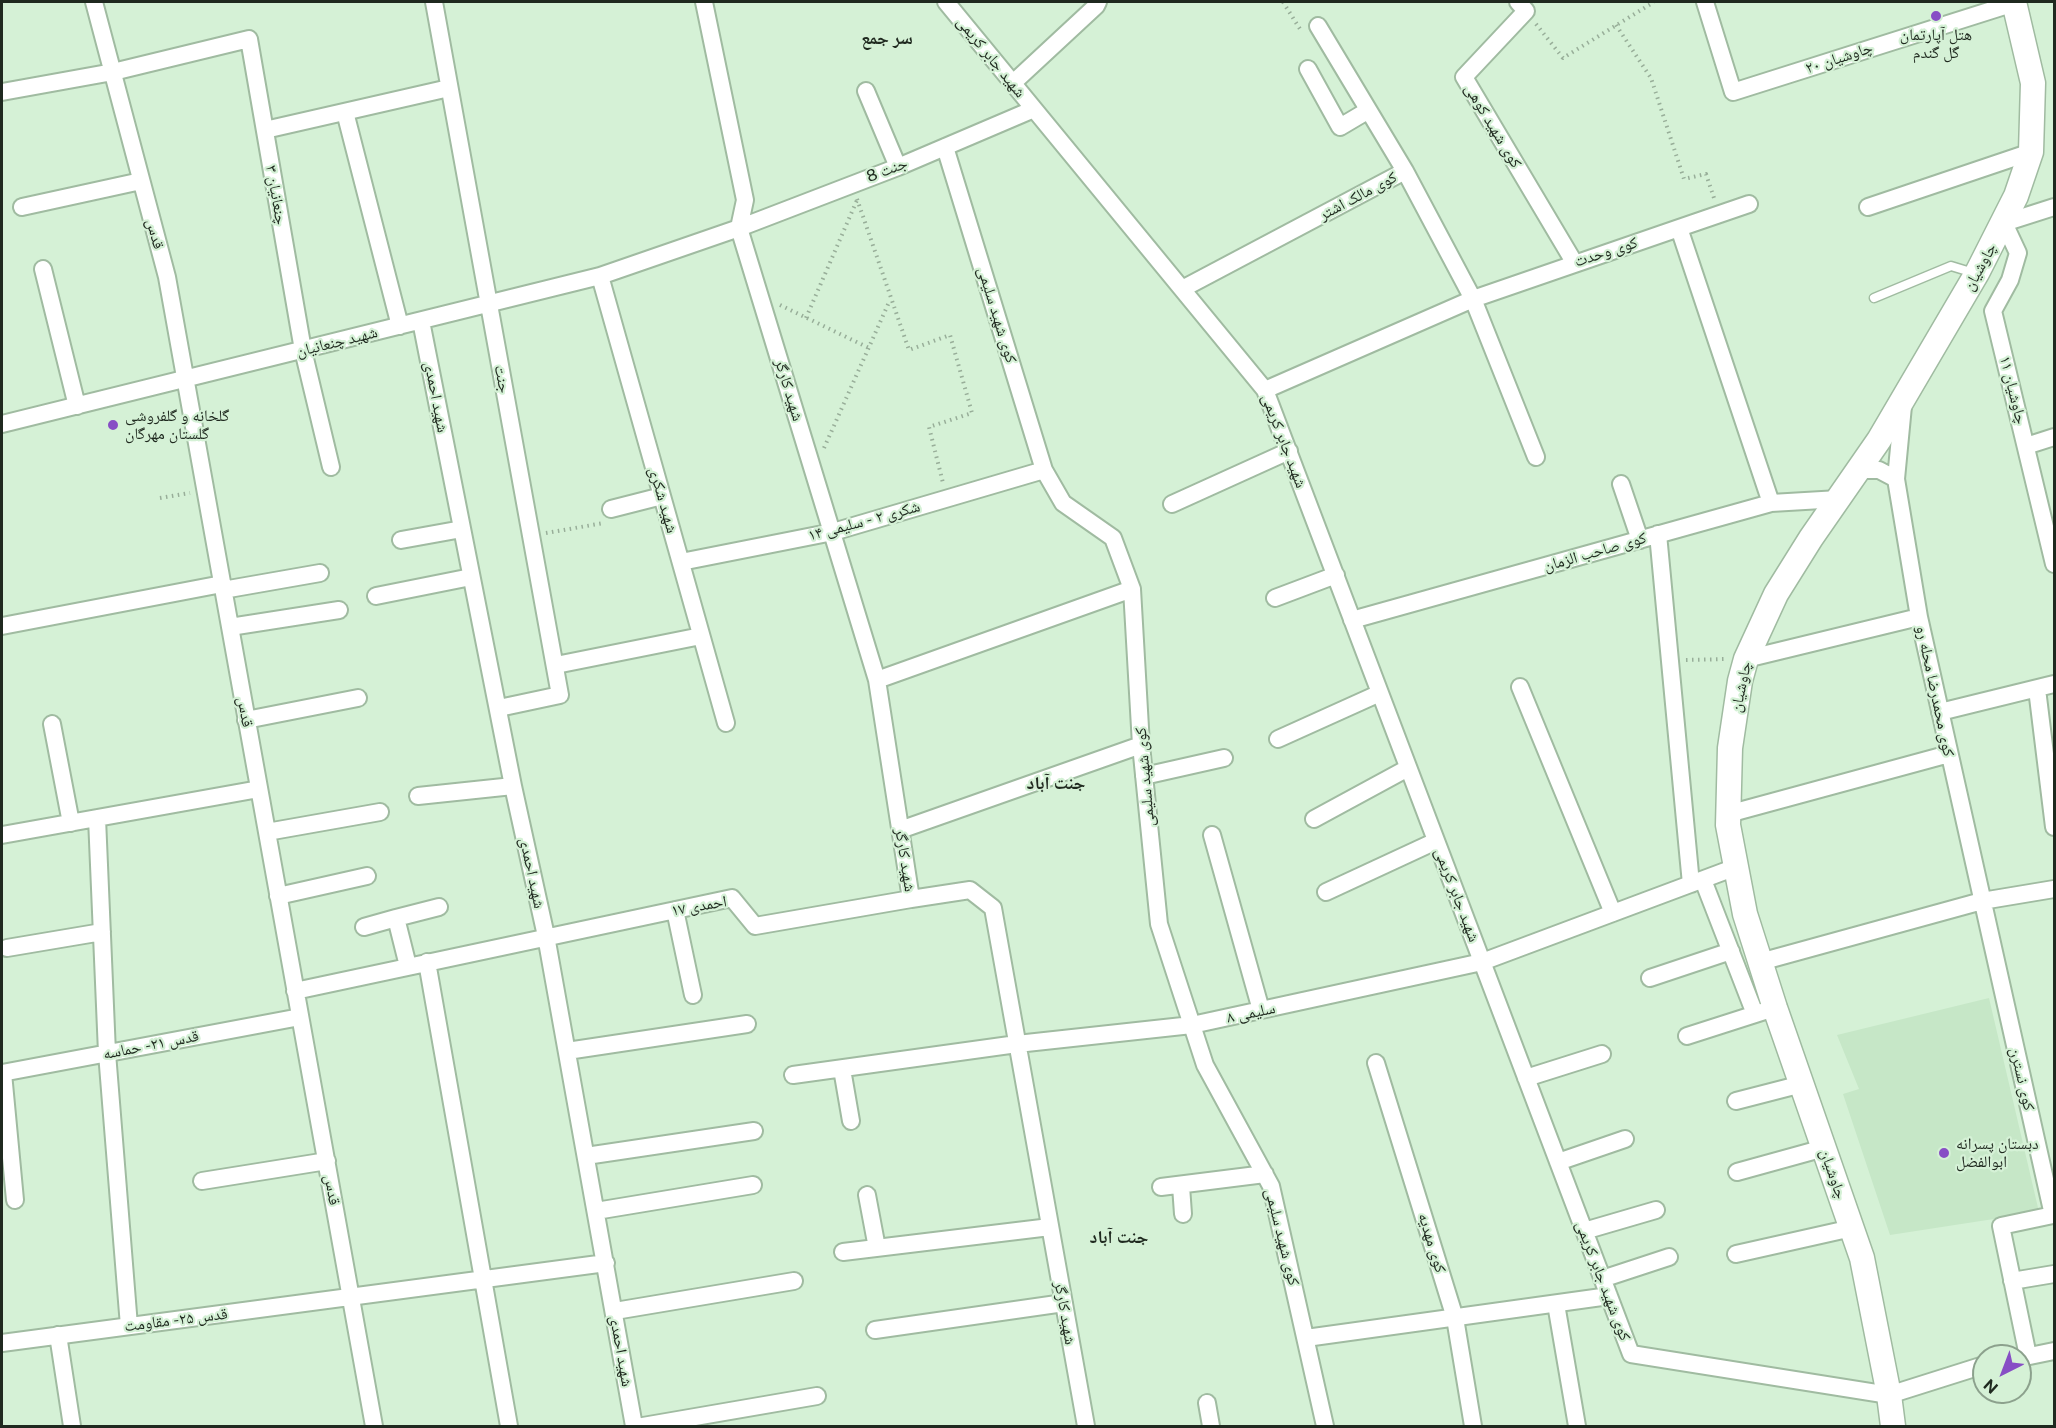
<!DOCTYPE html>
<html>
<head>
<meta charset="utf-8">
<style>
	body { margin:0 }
	#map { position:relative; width:2056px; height:1428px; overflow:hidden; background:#d5f1d6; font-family:"Public Sans",sans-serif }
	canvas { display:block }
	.frame { position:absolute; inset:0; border:3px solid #1f291f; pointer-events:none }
	.north { position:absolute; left:1972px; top:1344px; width:60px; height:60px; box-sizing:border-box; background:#d5f1d6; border:2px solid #8ca18d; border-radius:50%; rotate:222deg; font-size:16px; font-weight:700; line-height:24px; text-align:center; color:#1f291f }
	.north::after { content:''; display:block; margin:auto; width:21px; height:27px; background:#874ec5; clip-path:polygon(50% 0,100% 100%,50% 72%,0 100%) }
</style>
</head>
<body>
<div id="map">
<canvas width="2056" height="1428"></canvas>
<div class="frame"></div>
<div class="north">N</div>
</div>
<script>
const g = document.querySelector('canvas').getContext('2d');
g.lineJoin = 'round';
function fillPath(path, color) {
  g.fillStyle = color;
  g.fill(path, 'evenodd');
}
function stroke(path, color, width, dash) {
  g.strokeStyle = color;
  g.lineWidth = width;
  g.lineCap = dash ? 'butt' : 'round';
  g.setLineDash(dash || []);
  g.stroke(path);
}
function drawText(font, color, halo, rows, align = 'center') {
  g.font = font + ' "Public Sans","Noto Naskh Arabic",sans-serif';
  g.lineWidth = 4.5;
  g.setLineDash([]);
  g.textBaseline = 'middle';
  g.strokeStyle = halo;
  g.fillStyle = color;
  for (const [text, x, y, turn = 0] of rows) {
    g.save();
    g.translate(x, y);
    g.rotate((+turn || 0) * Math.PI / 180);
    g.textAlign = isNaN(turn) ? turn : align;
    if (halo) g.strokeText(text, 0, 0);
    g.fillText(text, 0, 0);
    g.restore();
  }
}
const built = new Path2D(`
	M 1989,998 L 2039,1212 L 1890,1235 L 1843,1094 L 1859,1089 L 1837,1035 Z`);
const path = new Path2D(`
	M 1283,2 L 1300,29 L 1303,29
	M 1536,24 L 1563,58 L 1654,2
	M 1616,25 L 1651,78 L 1684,179 L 1706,174 L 1714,198
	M 857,199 L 909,350 L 950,335 L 972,413 L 929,427 L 943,483
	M 780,305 L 869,348
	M 806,318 L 857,200
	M 824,448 L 890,300
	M 160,498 L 190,493
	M 546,533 L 604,523
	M 1686,660 L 1727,659`);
const service = new Path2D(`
	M 1874,298 L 1951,266 L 1974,273`);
const minor = new Path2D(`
	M 94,2 L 167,277 L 374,1426
	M 434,2 L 560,695 L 499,708
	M 704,2 L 745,200 L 739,228 L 877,680 L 911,899 L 970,890 L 993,908 L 1086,1426
	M 946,2 L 1265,390 L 1631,1354 L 1889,1395 L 1984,1365
	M 1518,2 L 1526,11 L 1464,77 L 1574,262
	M 1705,2 L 1733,92 L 2014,3
	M 1318,26 L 1405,171
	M 1308,69 L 1340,127 L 1367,111
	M 1013,83 L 1096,6 L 1098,2
	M 866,91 L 898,167
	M 2,92 L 113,72 L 249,39 L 303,350 L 331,467
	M 345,112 L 400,326
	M 265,130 L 449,88
	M 945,147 L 1044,470 L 1063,503 L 1113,538 L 1132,589 L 1141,745 L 1159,924 L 1205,1065 L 1271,1186 L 1325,1426
	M 22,207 L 141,181
	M 1868,207 L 2031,152
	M 2054,207 L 2004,223 L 2018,253 L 2010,280 L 1993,311 L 2054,564
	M 1679,228 L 1749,204
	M 43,269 L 77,406
	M 600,276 L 726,723
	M 1182,289 L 1405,171 L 1473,299 L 1536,457
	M 421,321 L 513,786 L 546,936 L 634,1426
	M 1265,390 L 1473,299 L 1679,228 L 1771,503
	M 1903,406 L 1896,479 L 1919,617 L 2053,1215 L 2001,1226 L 2028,1356
	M 2,424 L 600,276 L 739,228 L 898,167 L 1034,109
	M 2026,446 L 2054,437
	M 1859,470 L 1879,470 L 1896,479
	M 1621,484 L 1640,540
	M 1172,504 L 1289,451
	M 611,509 L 662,496
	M 1658,534 L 1691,884
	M 401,540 L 462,529
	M 681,562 L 833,532 L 1044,470
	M 223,590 L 320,573
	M 376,596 L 471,577
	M 1275,598 L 1336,575
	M 1352,620 L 1771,503 L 1839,499
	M 2,626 L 222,584
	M 230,627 L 339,610
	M 1746,659 L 1919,617
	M 556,665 L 701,636
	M 877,680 L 1132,589
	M 1520,687 L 1613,913
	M 2037,689 L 2054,827
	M 1940,712 L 2054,684
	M 246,720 L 358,698
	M 52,724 L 71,823
	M 1278,739 L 1380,693
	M 1144,776 L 1224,758
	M 418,796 L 513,786
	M 1728,814 L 1949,754
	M 97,818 L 107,1053 L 129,1326
	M 1314,819 L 1408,768
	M 900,830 L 1141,745
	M 267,832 L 380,812
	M 2,835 L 259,789
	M 1212,835 L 1261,1010
	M 1703,880 L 1755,1014
	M 1326,892 L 1436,841
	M 278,896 L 367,876
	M 675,910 L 693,995
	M 396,918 L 439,907
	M 364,927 L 396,918 L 408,966
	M 7,948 L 102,932
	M 427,962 L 509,1426
	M 1760,962 L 1982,901 L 2054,889
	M 1650,978 L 1731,951
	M 295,991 L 732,898 L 755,926 L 911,899
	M 1687,1036 L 1765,1011
	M 567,1051 L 747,1024
	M 1376,1063 L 1455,1318 L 1473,1426
	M 842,1069 L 851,1121
	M 2,1073 L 300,1017
	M 3,1073 L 15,1200
	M 793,1075 L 1017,1044 L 1192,1025 L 1482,962 L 1736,867
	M 1526,1078 L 1602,1054
	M 1736,1101 L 1802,1084
	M 586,1156 L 754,1131
	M 1558,1162 L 1625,1139
	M 1737,1172 L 1824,1148
	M 202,1181 L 327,1161
	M 1181,1186 L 1183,1214
	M 1161,1187 L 1265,1174
	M 867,1195 L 877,1248
	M 596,1211 L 753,1185
	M 1584,1231 L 1656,1210
	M 843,1252 L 1050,1227
	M 1736,1254 L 1852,1228
	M 1602,1279 L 1669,1257
	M 2012,1281 L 2054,1274
	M 1556,1304 L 1577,1426
	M 615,1311 L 794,1281
	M 875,1330 L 1064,1303
	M 58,1335 L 72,1426
	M 1306,1338 L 1609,1296
	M 2,1343 L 606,1263
	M 2020,1358 L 2054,1351
	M 1207,1403 L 1211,1426
	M 643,1426 L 817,1396`);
const secondary = new Path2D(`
	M 1893,1426 L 1889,1395 L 1862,1258 L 1775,1008 L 1745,914 L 1728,825 L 1730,748 L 1740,681 L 1746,659 L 1776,594 L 1811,538 L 1879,440 L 1977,273 L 2016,196 L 2031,152 L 2033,83 L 2014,2`);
const markers = [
	[1936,16,6,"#874ec5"],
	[113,425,6,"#874ec5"],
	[1944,1153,6,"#874ec5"]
];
const poiNames = [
	["هتل آپارتمان",1936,35,"center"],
	["گل گندم",1936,53,"center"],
	["گلخانه و گلفروشی",125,416],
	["گلستان مهرگان",125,434],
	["دبستان پسرانه",1956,1144],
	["ابوالفضل",1956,1162]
];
const streetNames = [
	["شهید جابر کریمی",991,57,51],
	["چاوشیان ۲۰",1839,58,-18],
	["کوی شهید کوهی",1493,126,59],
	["جنت 8",887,170,-21],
	["چنعانیان ۳",276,195,80],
	["کوی مالک اشتر",1358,196,-28],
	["قدس",155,234,75],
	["کوی وحدت",1606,252,-18],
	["چاوشیان",1980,267,-61],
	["کوی شهید سلیمی",997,315,73],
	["شهید چنعانیان",337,342,-14],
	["جنت",502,379,79],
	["شهید کارگر",789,390,73],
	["چاوشیان ۱۱",2013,390,76],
	["شهید احمدی",436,397,79],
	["شهید جابر کریمی",1284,441,69],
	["شهید شکری",663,500,74],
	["شکری ۲ - سلیمی ۱۴",864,521,-15],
	["کوی صاحب الزمان",1595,552,-16],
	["چاوشیان",1741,687,-78],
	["کوی محمدرضا محله رو",1935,691,78],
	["قدس",245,712,80],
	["کوی شهید سلیمی",1145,777,-95],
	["شهید کارگر",905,860,81],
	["شهید احمدی",532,873,78],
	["شهید جابر کریمی",1457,895,69],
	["احمدی ۱۷",699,906,-10],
	["سلیمی ۸",1251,1013,-12],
	["قدس ۲۱- حماسه",151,1045,-11],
	["کوی نسترن",2022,1079,77],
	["چاوشیان",1833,1174,71],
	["قدس",332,1190,80],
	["کوی شهید سلیمی",1282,1237,76],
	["کوی مهدیه",1432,1243,73],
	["کوی شهید جابر کریمی",1603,1281,69],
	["شهید کارگر",1065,1313,80],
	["قدس ۲۵- مقاومت",176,1320,-7],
	["شهید احمدی",621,1351,80]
];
const neighbourhoodNames = [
	["سر جمع",887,38],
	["جنت آباد",1056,783],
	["جنت آباد",1119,1237]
];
fillPath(built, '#c6e7c7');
stroke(service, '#a0bba1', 11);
stroke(minor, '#a0bba1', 20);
stroke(secondary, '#a0bba1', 27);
stroke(path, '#98ae99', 4, [1.5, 4.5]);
stroke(service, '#fff', 8);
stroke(minor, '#fff', 16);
stroke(secondary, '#fff', 24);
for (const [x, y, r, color] of markers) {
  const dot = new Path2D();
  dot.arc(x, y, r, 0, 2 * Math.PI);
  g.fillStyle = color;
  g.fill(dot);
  stroke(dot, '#d5f1d6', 2);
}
drawText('16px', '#1f291f', '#d5f1d6', poiNames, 'left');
drawText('16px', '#1f291f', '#d5f1d6', streetNames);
drawText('bold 18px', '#1f291f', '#d5f1d6', neighbourhoodNames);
</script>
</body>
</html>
